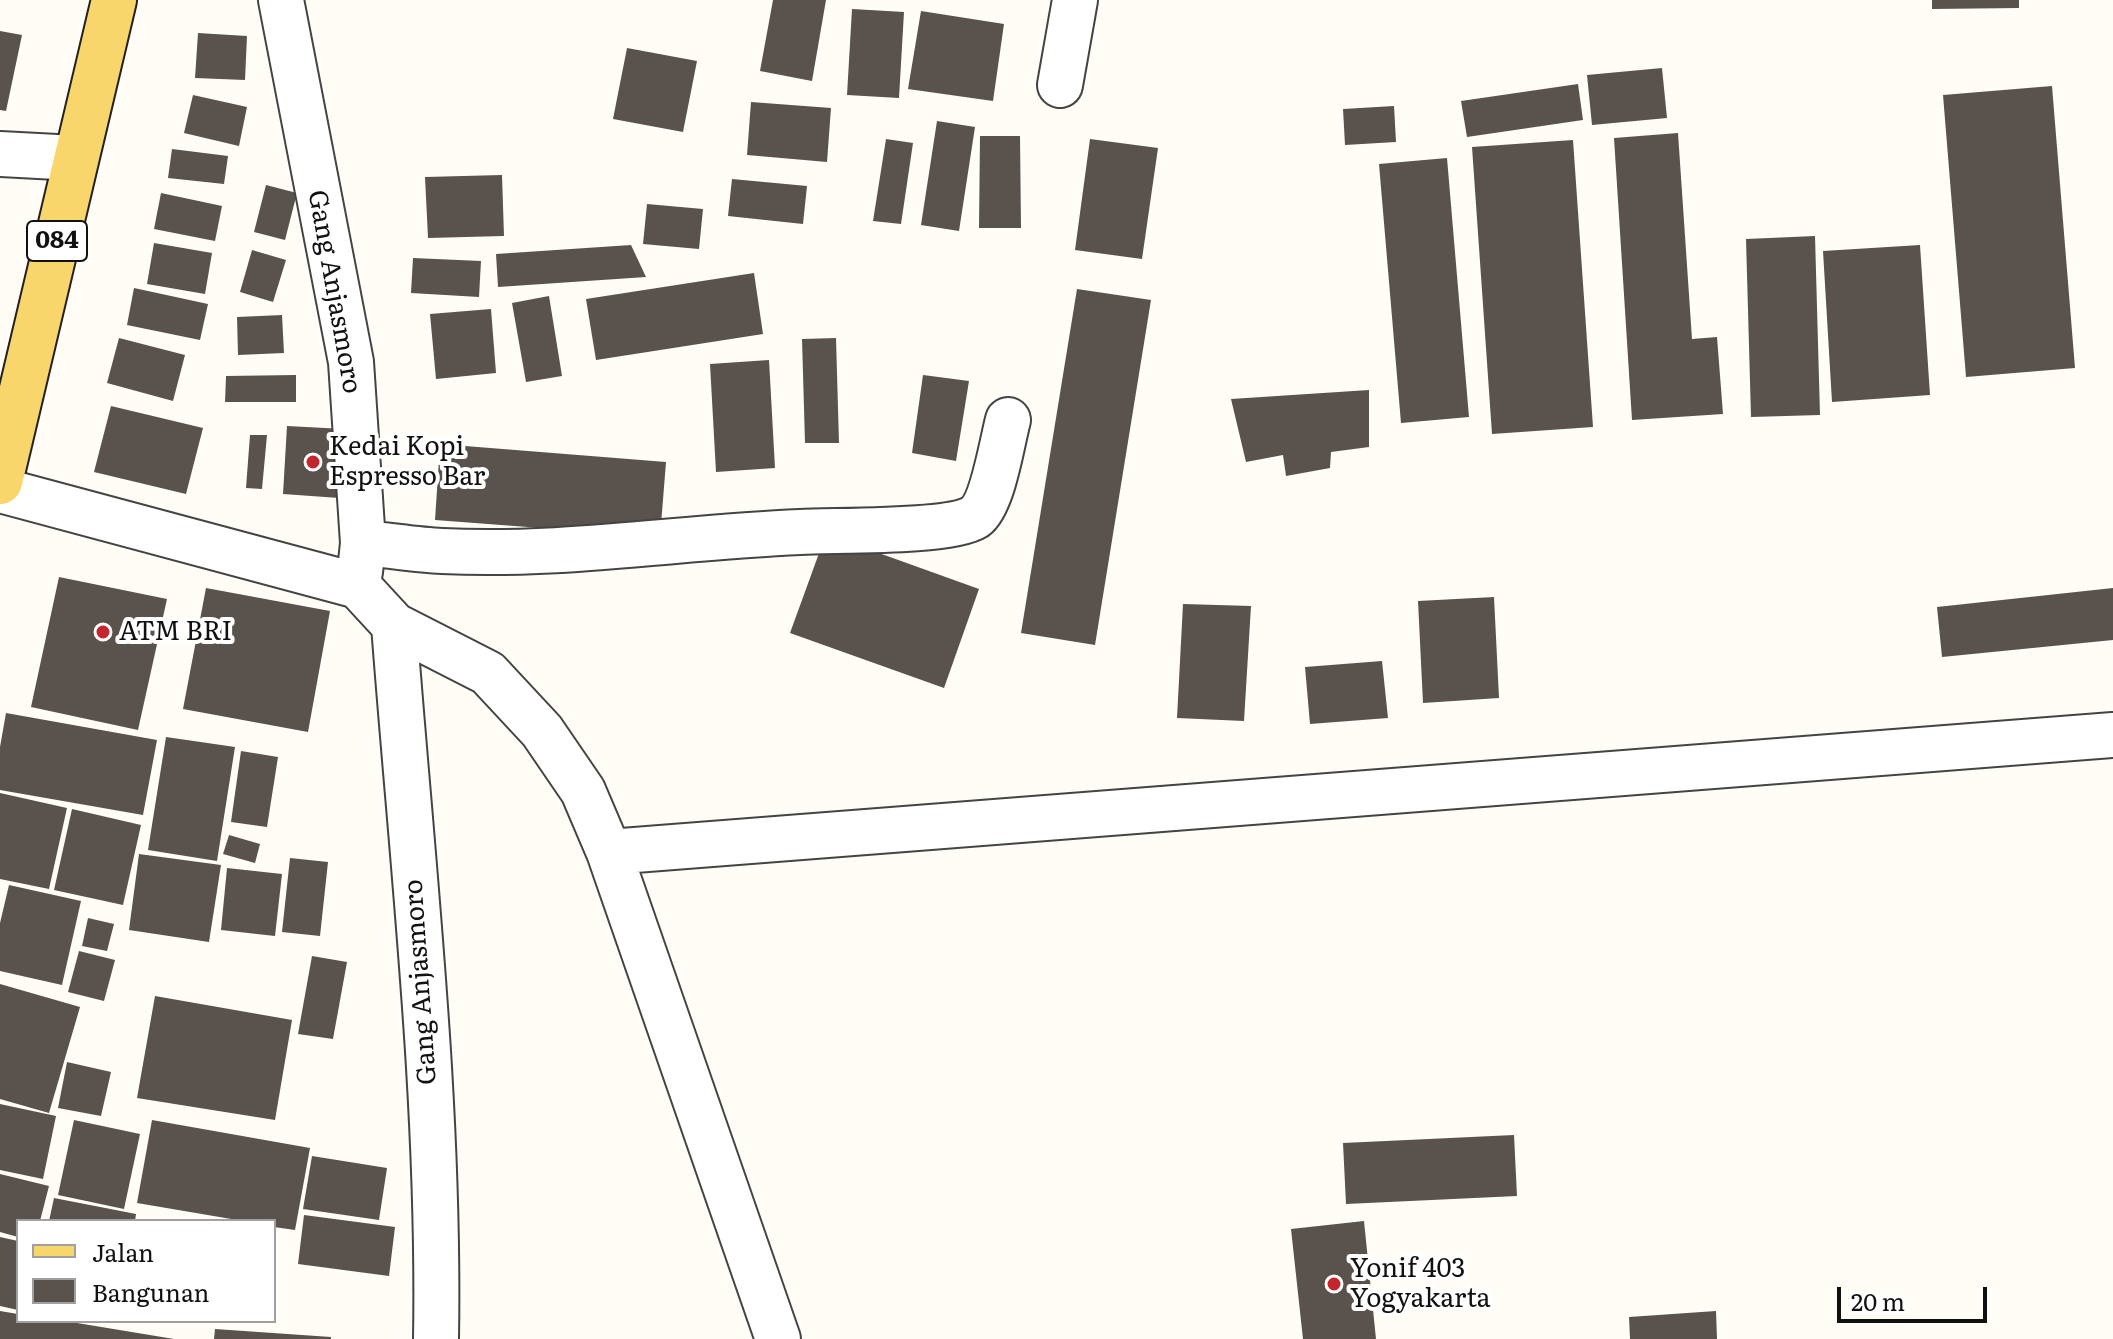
<!DOCTYPE html>
<html>
<head>
<meta charset="utf-8">
<style>
	body { margin:0 }
	#map { position:relative; width:2113px; height:1339px; overflow:hidden; background:#fffdf5; font-family:Literata,serif }
	canvas { display:block }
	.legend { position:absolute; left:16px; top:1219px; width:260px; height:104px; box-sizing:border-box; background:#fff; border:2px solid #a0a0a0; margin:0; padding:10px 14px; list-style:none; font-size:24px; color:#111 }
	.legend li { display:flex; align-items:center; gap:16px; height:40px }
	.legend b { width:40px; border:2px solid #a0a0a0 }
	.scale { position:absolute; left:1837px; top:1287px; width:150px; height:36px; box-sizing:border-box; border:4px solid #111; border-top:0; padding-left:10px; font-size:24px; line-height:28px; white-space:nowrap; color:#111; -webkit-text-stroke:6px #fff; paint-order:stroke }
</style>
</head>
<body>
<div id="map">
<canvas width="2113" height="1339"></canvas>
<ul class="legend">
<li><b style="height:10px;background:#f9d66b"></b>Jalan</li>
<li><b style="height:22px;background:#5a524d"></b>Bangunan</li>
</ul>
<div class="scale">20 m</div>
</div>
<script>
const g = document.querySelector('canvas').getContext('2d');
g.lineJoin = 'round';
function fillPath(path, color) {
  g.fillStyle = color;
  g.fill(path, 'evenodd');
}
function stroke(path, color, width, dash) {
  g.strokeStyle = color;
  g.lineWidth = width;
  g.lineCap = dash ? 'butt' : 'round';
  g.setLineDash(dash || []);
  g.stroke(path);
}
function drawText(font, color, halo, rows, align = 'center') {
  g.font = font + ' Literata,serif';
  g.lineWidth = 8;
  g.setLineDash([]);
  g.textBaseline = 'middle';
  g.strokeStyle = halo;
  g.fillStyle = color;
  for (const [text, x, y, turn = 0] of rows) {
    g.save();
    g.translate(x, y);
    g.rotate((+turn || 0) * Math.PI / 180);
    g.textAlign = isNaN(turn) ? turn : align;
    if (halo) g.strokeText(text, 0, 0);
    g.fillText(text, 0, 0);
    g.restore();
  }
}
const building = new Path2D(`
	M 773,0 L 826,0 L 812,81 L 760,71 Z
	M 1932,0 L 2019,0 L 2019,8 L 1932,9 Z
	M 852,9 L 904,12 L 899,98 L 847,95 Z
	M 921,11 L 1004,24 L 993,101 L 908,89 Z
	M 0,31 L 22,35 L 6,111 L 0,110 Z
	M 198,33 L 247,36 L 245,80 L 195,78 Z
	M 627,48 L 697,61 L 683,132 L 613,119 Z
	M 1662,68 L 1667,118 L 1592,125 L 1587,75 Z
	M 1578,84 L 1583,120 L 1467,137 L 1461,101 Z
	M 2052,86 L 2075,368 L 1966,377 L 1943,95 Z
	M 193,95 L 247,107 L 239,146 L 184,133 Z
	M 751,102 L 831,108 L 827,162 L 747,155 Z
	M 1394,106 L 1396,142 L 1345,145 L 1343,109 Z
	M 937,121 L 975,127 L 959,231 L 921,225 Z
	M 1678,133 L 1692,339 L 1717,337 L 1723,414 L 1632,420 L 1614,138 Z
	M 980,136 L 1020,136 L 1021,228 L 979,228 Z
	M 886,139 L 913,143 L 901,224 L 873,221 Z
	M 1090,139 L 1158,148 L 1142,259 L 1075,250 Z
	M 1573,140 L 1593,427 L 1492,434 L 1472,147 Z
	M 172,149 L 228,156 L 224,184 L 168,178 Z
	M 1447,158 L 1469,417 L 1401,423 L 1379,164 Z
	M 502,175 L 504,236 L 428,238 L 425,177 Z
	M 732,179 L 807,186 L 803,224 L 728,216 Z
	M 266,185 L 297,193 L 285,240 L 254,232 Z
	M 161,193 L 222,206 L 215,241 L 154,229 Z
	M 647,204 L 703,209 L 699,249 L 643,244 Z
	M 1815,236 L 1820,415 L 1751,417 L 1746,239 Z
	M 154,243 L 212,253 L 205,294 L 147,284 Z
	M 631,245 L 646,277 L 498,287 L 496,254 Z
	M 1920,245 L 1930,395 L 1832,402 L 1823,251 Z
	M 252,250 L 286,260 L 273,302 L 240,292 Z
	M 413,258 L 481,261 L 479,297 L 411,293 Z
	M 754,273 L 763,334 L 596,360 L 586,299 Z
	M 134,288 L 208,304 L 200,340 L 127,325 Z
	M 1077,289 L 1151,300 L 1095,645 L 1021,633 Z
	M 549,296 L 562,376 L 526,382 L 512,303 Z
	M 491,309 L 496,373 L 436,379 L 430,314 Z
	M 282,315 L 284,353 L 238,355 L 237,317 Z
	M 119,338 L 185,355 L 173,401 L 107,383 Z
	M 836,338 L 839,443 L 805,443 L 802,339 Z
	M 769,360 L 775,468 L 716,472 L 710,364 Z
	M 296,375 L 296,402 L 225,402 L 226,376 Z
	M 923,375 L 969,381 L 956,461 L 912,453 Z
	M 1369,390 L 1369,447 L 1331,452 L 1330,468 L 1286,476 L 1283,455 L 1246,462 L 1231,399 Z
	M 111,406 L 203,428 L 186,494 L 94,472 Z
	M 287,426 L 344,429 L 339,498 L 283,494 Z
	M 250,435 L 267,435 L 262,489 L 246,488 Z
	M 440,444 L 666,462 L 660,537 L 435,520 Z
	M 826,534 L 979,589 L 944,688 L 790,633 Z
	M 59,577 L 167,599 L 138,730 L 31,707 Z
	M 206,588 L 330,611 L 308,732 L 183,709 Z
	M 2113,588 L 2113,640 L 1942,657 L 1937,607 Z
	M 1494,597 L 1499,698 L 1423,703 L 1418,601 Z
	M 1183,604 L 1251,606 L 1244,721 L 1177,718 Z
	M 1382,661 L 1388,718 L 1310,724 L 1305,667 Z
	M 6,713 L 157,740 L 143,815 L 0,790 L 0,747 Z
	M 166,737 L 235,747 L 217,861 L 148,850 Z
	M 241,751 L 278,757 L 267,827 L 231,822 Z
	M 0,793 L 67,808 L 49,889 L 0,879 Z
	M 72,809 L 141,825 L 123,905 L 54,890 Z
	M 229,835 L 260,844 L 255,863 L 223,854 Z
	M 139,854 L 221,865 L 209,942 L 129,930 Z
	M 290,858 L 328,862 L 320,936 L 282,932 Z
	M 227,868 L 282,874 L 275,936 L 221,930 Z
	M 9,885 L 81,901 L 62,985 L 0,971 L 0,923 Z
	M 88,918 L 114,924 L 107,951 L 82,946 Z
	M 79,951 L 115,960 L 104,1001 L 68,992 Z
	M 312,956 L 347,962 L 333,1039 L 298,1034 Z
	M 0,984 L 80,1007 L 49,1113 L 0,1099 Z
	M 155,996 L 292,1020 L 275,1120 L 137,1098 Z
	M 67,1062 L 111,1072 L 101,1116 L 58,1108 Z
	M 0,1104 L 56,1116 L 43,1179 L 0,1170 Z
	M 74,1120 L 140,1134 L 124,1209 L 58,1195 Z
	M 152,1120 L 310,1148 L 295,1230 L 274,1227 L 274,1221 L 243,1221 L 137,1203 Z
	M 1514,1135 L 1517,1196 L 1346,1204 L 1343,1143 Z
	M 312,1156 L 387,1168 L 379,1220 L 303,1209 Z
	M 0,1174 L 49,1186 L 40,1221 L 18,1221 L 18,1237 L 0,1232 Z
	M 54,1198 L 136,1214 L 135,1221 L 49,1221 Z
	M 304,1215 L 395,1227 L 389,1276 L 298,1264 Z
	M 1364,1221 L 1376,1339 L 1303,1339 L 1291,1229 Z
	M 0,1237 L 18,1241 L 18,1310 L 0,1306 Z
	M 0,1311 L 18,1314 L 18,1321 L 65,1321 L 174,1339 L 0,1339 Z
	M 1716,1311 L 1717,1339 L 1630,1339 L 1629,1317 Z
	M 215,1329 L 331,1337 L 331,1339 L 214,1339 Z`);
const minor = new Path2D(`
	M 281,0 L 351,362 L 363,543 L 360,572
	M 1060,85 L 1075,0
	M 0,154 L 76,158
	M 0,490 L 358,586 L 394,625 L 488,673 L 542,731 L 583,791 L 609,852 L 778,1339
	M 363,543 C 389,545 416,550 442,551 C 561,557 681,537 800,532 C 836,530 950,533 975,517 C 993,504 1002,442 1008,420
	M 394,625 C 412,862 440,1101 436,1339
	M 609,852 L 2113,735`);
const primary = new Path2D(`
	M 0,482 L 114,0`);
const markers = [
	[313,462,8,"#c4262e"],
	[103,632,8,"#c4262e"],
	[1334,1284,8,"#c4262e"]
];
const shields = [
	[57,241,60]
];
const shieldNames = [
	["084",57,241]
];
const streetNames = [
	["Gang Anjasmoro",334,292,80],
	["Gang Anjasmoro",421,982,-94]
];
const poiNames = [
	["Kedai Kopi",329,447],
	["Espresso Bar",329,477],
	["ATM BRI",119,632],
	["Yonif 403",1350,1269],
	["Yogyakarta",1350,1299]
];
fillPath(building, '#5a524d');
stroke(minor, '#444', 48);
stroke(primary, '#222', 48);
stroke(minor, '#fff', 44);
stroke(primary, '#f9d66b', 44);
for (const [x, y, r, color] of markers) {
  const dot = new Path2D();
  dot.arc(x, y, r, 0, 2 * Math.PI);
  g.fillStyle = color;
  g.fill(dot);
  stroke(dot, '#fff', 3);
}
for (const [x, y, w] of shields) {
  const box = new Path2D();
  box.roundRect(x - w / 2, y - 20, w, 40, 6);
  g.fillStyle = '#fff';
  g.fill(box);
  stroke(box, '#111', 2);
}
drawText('bold 24px', '#111', null, shieldNames);
drawText('26px', '#111', '#fff', streetNames);
drawText('26px', '#111', '#fff', poiNames, 'left');
</script>
</body>
</html>
